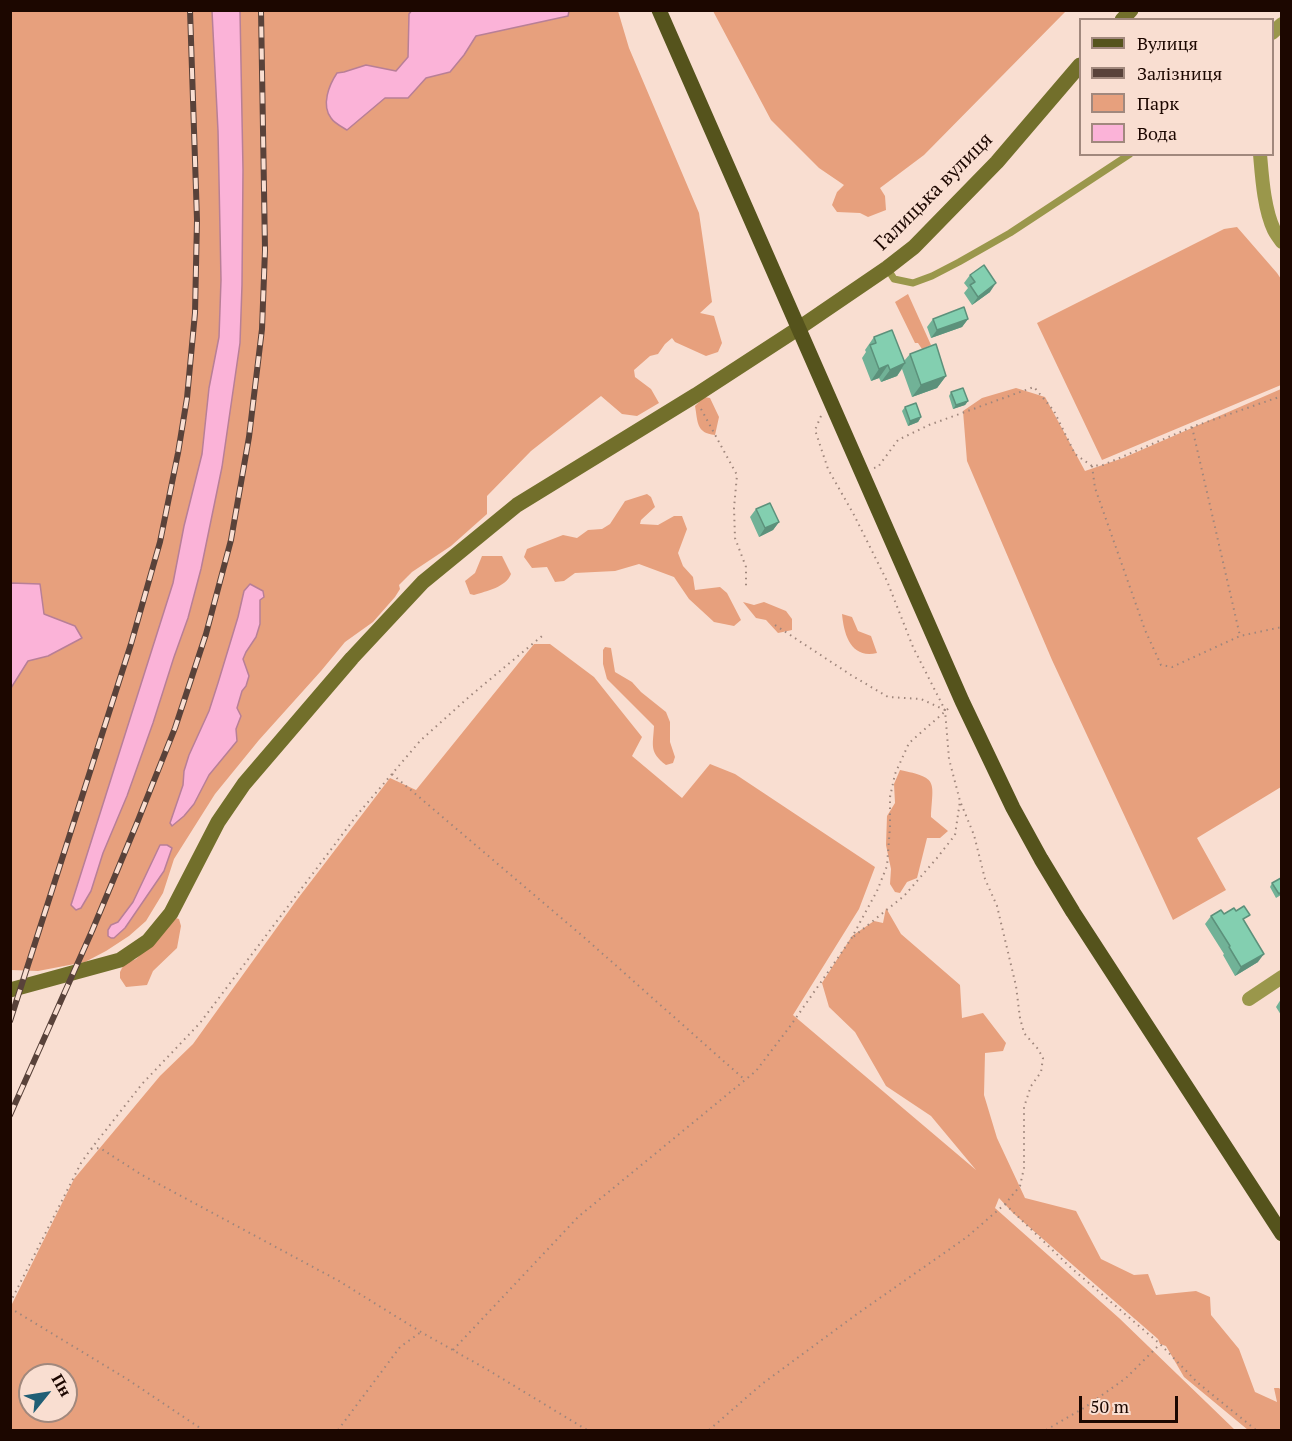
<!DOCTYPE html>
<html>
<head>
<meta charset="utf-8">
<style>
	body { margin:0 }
	#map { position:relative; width:1292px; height:1441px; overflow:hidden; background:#f9ded1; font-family:"PT Serif",serif }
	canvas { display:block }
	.frame { position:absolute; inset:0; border:12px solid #1c0700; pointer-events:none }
	.legend { position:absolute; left:1079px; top:18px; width:195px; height:138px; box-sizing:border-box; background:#f9ded1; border:2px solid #a1887d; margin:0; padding:8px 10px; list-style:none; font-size:18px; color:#1c0700 }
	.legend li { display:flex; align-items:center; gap:12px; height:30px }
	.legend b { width:30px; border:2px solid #a1887d }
	.north { position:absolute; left:18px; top:1363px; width:60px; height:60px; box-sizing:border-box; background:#f9ded1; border:2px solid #a1887d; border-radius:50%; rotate:60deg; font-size:16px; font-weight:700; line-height:24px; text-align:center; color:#1c0700 }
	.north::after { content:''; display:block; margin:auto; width:21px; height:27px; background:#205e75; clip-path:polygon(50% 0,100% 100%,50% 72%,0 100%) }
	.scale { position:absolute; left:1079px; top:1396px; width:99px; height:27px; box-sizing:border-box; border:3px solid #1c0700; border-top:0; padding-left:8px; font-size:18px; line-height:21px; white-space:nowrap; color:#1c0700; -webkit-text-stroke:4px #f9ded1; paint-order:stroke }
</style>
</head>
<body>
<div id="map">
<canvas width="1292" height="1441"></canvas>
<div class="frame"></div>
<ul class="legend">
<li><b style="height:8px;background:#55531c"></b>Вулиця</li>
<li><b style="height:8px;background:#59423a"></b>Залізниця</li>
<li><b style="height:16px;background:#e7a07d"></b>Парк</li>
<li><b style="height:16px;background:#fbb3d8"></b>Вода</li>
</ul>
<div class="north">Пн</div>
<div class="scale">50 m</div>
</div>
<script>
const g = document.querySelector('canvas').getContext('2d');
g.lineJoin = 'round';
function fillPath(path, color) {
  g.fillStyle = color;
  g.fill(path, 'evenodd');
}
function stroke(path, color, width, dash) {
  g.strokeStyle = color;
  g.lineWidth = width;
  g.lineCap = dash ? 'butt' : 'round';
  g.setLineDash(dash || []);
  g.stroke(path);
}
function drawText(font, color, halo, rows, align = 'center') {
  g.font = font + ' "PT Serif",serif';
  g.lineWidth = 6;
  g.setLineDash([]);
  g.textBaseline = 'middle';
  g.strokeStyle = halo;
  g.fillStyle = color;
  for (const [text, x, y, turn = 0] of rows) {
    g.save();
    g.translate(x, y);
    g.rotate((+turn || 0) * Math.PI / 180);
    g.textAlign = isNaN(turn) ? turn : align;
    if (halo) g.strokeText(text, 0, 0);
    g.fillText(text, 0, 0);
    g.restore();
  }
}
const green = new Path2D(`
	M 11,11 L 618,11 L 629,48 L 699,213 L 712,302 L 700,313 L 714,316 L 722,343 L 718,352 L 706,356 L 675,342 L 672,338 L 665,344 L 658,354 L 650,356 L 634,370 L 635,377 L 651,389 L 659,403 L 637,416 L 622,414 L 601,396 L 531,451 L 487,496 L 487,514 L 451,546 L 412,572 L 399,585 L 400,589 L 395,597 L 373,622 L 345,642 L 321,671 L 259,740 L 215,794 L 174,859 L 163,893 L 146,921 L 129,936 L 106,951 L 85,962 L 38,971 L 11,970 Z
	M 713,11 L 1066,11 L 924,155 L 880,188 L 885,196 L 886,210 L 868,217 L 860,213 L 837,212 L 832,205 L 837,192 L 844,185 L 819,168 L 771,120 Z
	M 1237,227 L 1277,273 L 1281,279 L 1281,385 L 1102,460 L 1037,323 L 1224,229 Z
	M 908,294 L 931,345 L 922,349 L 918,343 L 915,343 L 895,302 Z
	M 1016,388 L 1045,397 L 1085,471 L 1123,458 L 1281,389 L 1281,787 L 1197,838 L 1226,890 L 1173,920 L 1052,660 L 967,461 L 963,411 L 982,398 Z
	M 704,397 L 710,398 L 719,417 L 715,435 C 696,433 698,422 695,406 Z
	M 647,494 L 651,497 L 655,507 L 641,520 L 640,524 L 658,525 L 674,516 L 682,516 L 687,529 L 678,553 L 683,566 L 693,577 L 695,590 L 720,587 L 727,593 L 741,620 L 734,626 L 714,622 L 689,599 L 674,577 L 639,564 L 615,571 L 575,573 L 564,581 L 555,582 L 547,567 L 532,568 L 524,557 L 527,549 L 563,535 L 577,538 L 588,530 L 602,529 L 610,524 L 625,501 Z
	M 482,556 L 502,556 L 511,574 C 506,587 487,591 474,595 L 470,594 L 465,581 L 475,573 Z
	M 743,602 L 754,605 L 764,602 L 786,611 L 792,619 L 792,630 L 778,633 L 766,620 L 756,618 Z
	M 842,614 L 852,617 L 858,631 L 871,636 L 877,653 C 851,659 844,635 842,614 Z
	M 534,644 L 550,644 L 594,677 L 642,737 L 632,756 L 682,798 L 710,764 L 735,774 L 875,867 L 859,909 L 793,1015 L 976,1170 L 931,1116 L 886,1086 L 855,1032 L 829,1007 L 822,983 L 852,936 L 874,921 L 883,923 L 886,908 L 901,934 L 960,985 L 962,1018 L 983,1013 L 1006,1043 L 1003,1051 L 985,1053 L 984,1095 L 997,1138 L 1025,1198 L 1076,1211 L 1101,1259 L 1134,1275 L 1148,1274 L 1156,1295 L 1196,1291 L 1210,1297 L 1211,1315 L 1239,1349 L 1255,1392 L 1277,1402 L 1274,1388 L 1279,1388 L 1281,1390 L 1281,1430 L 1248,1430 L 1184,1377 L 1166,1346 L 1160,1344 L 1158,1339 L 1013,1213 L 999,1198 L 995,1208 L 1119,1318 L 1235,1430 L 11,1430 L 11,1306 L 74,1179 L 160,1076 L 193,1044 L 296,901 L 390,778 L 416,790 ZM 30,1375 L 66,1375 L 66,1411 L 30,1411 Z
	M 605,647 L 611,648 L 615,672 L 632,682 L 641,692 L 666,712 L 670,722 L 670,742 L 675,757 L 673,763 L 666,765 C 649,752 653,746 654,726 L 607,679 L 603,664 L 603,650 Z
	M 900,770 C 939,778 933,781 931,817 L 948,831 L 940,838 L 927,838 L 917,878 L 907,882 L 900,893 L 895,892 L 890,884 L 891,869 L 886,845 L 887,816 L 895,803 L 894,784 Z
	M 176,918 L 179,919 L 181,926 L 177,948 L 153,971 L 147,985 L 126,987 L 120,978 L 120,972 L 124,964 L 136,959 Z`);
const water = new Path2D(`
	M 412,10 L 569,10 L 569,11 L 568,16 L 476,36 L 464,55 L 450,72 L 426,78 L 408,98 L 385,98 L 347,130 C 342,127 334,123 331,118 C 321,105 329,85 337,73 L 344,72 L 366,65 L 396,71 L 408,57 L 409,14 Z
	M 212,11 L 240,11 L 243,170 L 242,285 L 240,343 L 222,467 L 201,569 L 188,618 L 174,657 L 153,723 L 127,796 L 103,853 L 91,891 L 81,908 L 76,910 L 71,905 L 173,583 L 184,526 L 202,454 L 209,388 L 219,337 L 221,280 L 218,131 Z
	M 11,583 L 40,584 L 44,614 L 75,626 L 82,638 L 48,656 L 28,661 L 11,688 Z
	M 250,584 L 263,591 L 264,597 L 260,600 L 260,624 L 256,637 L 246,652 L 243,659 L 249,676 L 246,686 L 242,691 L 237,708 L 241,716 L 236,729 L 237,741 L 209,775 L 194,804 L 184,816 L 172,826 L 170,823 L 183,785 L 184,771 L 189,755 L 209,711 L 218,683 L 238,617 L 244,591 Z
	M 160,845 L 167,845 L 172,848 L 164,871 L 125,928 L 114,938 L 111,938 L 108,936 L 108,930 L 111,925 L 118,922 L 133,902 Z`);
const path = new Path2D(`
	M 701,409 L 737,475 L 734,508 L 735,538 L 746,567 L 746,587
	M 821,416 L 815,430 L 828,469 L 854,515 L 887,581 L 913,647 L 945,710 L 949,759 L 960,801 L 955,835 L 937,858 L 904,896 L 853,937
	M 1192,427 L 1240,636
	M 1092,466 L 1095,488 L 1145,630 L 1161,665 L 1172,667 L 1240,636 L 1282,627
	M 874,468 L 878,467 L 898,440 L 929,425 L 1034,387 L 1054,411 L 1075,454 L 1092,466 L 1103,465 L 1192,427 L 1282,396
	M 775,625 L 851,675 L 888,697 L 921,699 L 945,710
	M 392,774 L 586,939 L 745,1080
	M 91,1149 L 100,1148 L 142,1175 L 339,1281 L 421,1332 L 488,1370 L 587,1430
	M 1005,1204 L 1069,1266 L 1160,1344 L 1198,1383 L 1256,1430
	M 10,1303 L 81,1163 L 91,1149 L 142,1084 L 200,1023 L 357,815 L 420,741 L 470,696 L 542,636
	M 10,1308 L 127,1379 L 203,1430
	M 453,1350 L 578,1217 L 756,1071 L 791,1025 L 851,939 L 877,891 L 887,866 L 890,827 L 890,797 L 895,774 L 909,743 L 949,708
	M 338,1430 L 400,1347 L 421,1332
	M 709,1430 L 762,1384 L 857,1314 L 967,1237 L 1005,1204 L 1020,1186 L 1024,1168 L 1024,1107 L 1031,1086 L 1041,1072 L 1043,1058 L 1038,1049 L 1024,1033 L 1020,1018 L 1016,986 L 997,906 L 985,879 L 974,835 L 960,801
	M 1046,1430 L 1084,1408 L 1126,1378 L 1160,1344`);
const lane = new Path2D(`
	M 887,268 L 894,279 L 913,283 L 932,276 L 959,262 L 1010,233 L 1130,154`);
const street = new Path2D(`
	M 1272,33 L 1282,24
	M 1260,154 C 1262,177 1264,209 1274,230 C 1276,234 1279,238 1282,242
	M 1249,999 L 1282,977`);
const secondary = new Path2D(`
	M 1122,20 L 1131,10
	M 10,990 L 120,960 L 148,941 L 171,913 L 218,822 L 244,784 L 352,658 L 423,582 L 517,505 L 696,395 L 799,328 L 887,268 L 914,247 L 997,162 L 1080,65`);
const primary = new Path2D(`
	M 659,10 L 962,701 L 1013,808 L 1041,859 L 1073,912 L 1282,1234`);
const rail = new Path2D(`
	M 10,1021 L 131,644 L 160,542 L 178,453 L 187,398 L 195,313 L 197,220 L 190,10
	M 10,1115 L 92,931 L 137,823 L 175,728 L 206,634 L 231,540 L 249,437 L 262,329 L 265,250 L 261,10`);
const wall = new Path2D(`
	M 970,275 L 990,292 L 972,305 L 964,293 L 968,288 L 964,283 Z
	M 933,319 L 968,319 L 962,327 L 931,338 L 927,327 Z
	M 874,337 L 904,361 L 910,354 L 943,368 L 946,376 L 937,388 L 912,397 L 902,369 L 897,376 L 881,382 L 879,378 L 871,381 L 862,358 L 866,352 L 865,350 Z
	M 951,392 L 968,401 L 965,405 L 953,409 L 949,396 Z
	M 905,407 L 921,417 L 918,422 L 908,426 L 902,411 Z
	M 756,509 L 779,522 L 773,530 L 759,537 L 750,517 Z
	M 1272,883 L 1281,895 L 1276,898 L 1270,887 Z
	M 1211,916 L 1245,922 L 1258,962 L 1235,976 L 1223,955 L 1224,954 L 1205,924 Z
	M 1281,999 L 1281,1015 L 1276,1007 Z`);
const shadedWall = new Path2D(`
	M 996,283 L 990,292 L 972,305 L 978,297 Z
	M 968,319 L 962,327 L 931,338 L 937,330 Z
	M 905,363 L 897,376 L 881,382 L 890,370 Z
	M 888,365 L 879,378 L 871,381 L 879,369 Z
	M 946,376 L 937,388 L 912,397 L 921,385 Z
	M 968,401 L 965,405 L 953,409 L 956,405 Z
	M 921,417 L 918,422 L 908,426 L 910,421 Z
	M 779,522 L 773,530 L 759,537 L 765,528 Z
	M 1264,954 L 1258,962 L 1235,976 L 1241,967 Z`);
const building = new Path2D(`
	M 984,265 L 996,283 L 978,297 L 970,285 L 975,282 L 970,275 Z
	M 964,307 L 968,319 L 937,330 L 933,319 Z
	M 892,330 L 905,363 L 890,370 L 888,365 L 879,369 L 870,345 L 876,343 L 874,337 Z
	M 936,344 L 946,376 L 921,385 L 910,354 Z
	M 963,388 L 968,401 L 956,405 L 951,392 Z
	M 916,403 L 921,417 L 910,421 L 905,407 Z
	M 770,503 L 779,522 L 765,528 L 756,509 Z
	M 1281,878 L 1281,892 L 1279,894 L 1272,883 Z
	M 1244,906 L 1250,915 L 1243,919 L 1264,954 L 1241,967 L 1229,947 L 1230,946 L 1211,916 L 1221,910 L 1224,914 L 1234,908 L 1236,911 Z`);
const streetNames = [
	["Галицька вулиця",934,192,-45]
];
fillPath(green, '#e7a07d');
fillPath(water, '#fbb3d8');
stroke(water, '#b87f97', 1.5);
stroke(path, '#9f867c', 2, [1.5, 4.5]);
stroke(lane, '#9a974b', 7);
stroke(street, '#9a974b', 14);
stroke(secondary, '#726f2b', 15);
stroke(primary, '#55531c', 15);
stroke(rail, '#59423a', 6);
stroke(rail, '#f9ded1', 4, [11]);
fillPath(wall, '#71b297');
fillPath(shadedWall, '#5c917b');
fillPath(building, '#83cfb0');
stroke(building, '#5c917b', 1.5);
drawText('20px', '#1c0700', '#f9ded1', streetNames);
</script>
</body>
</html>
